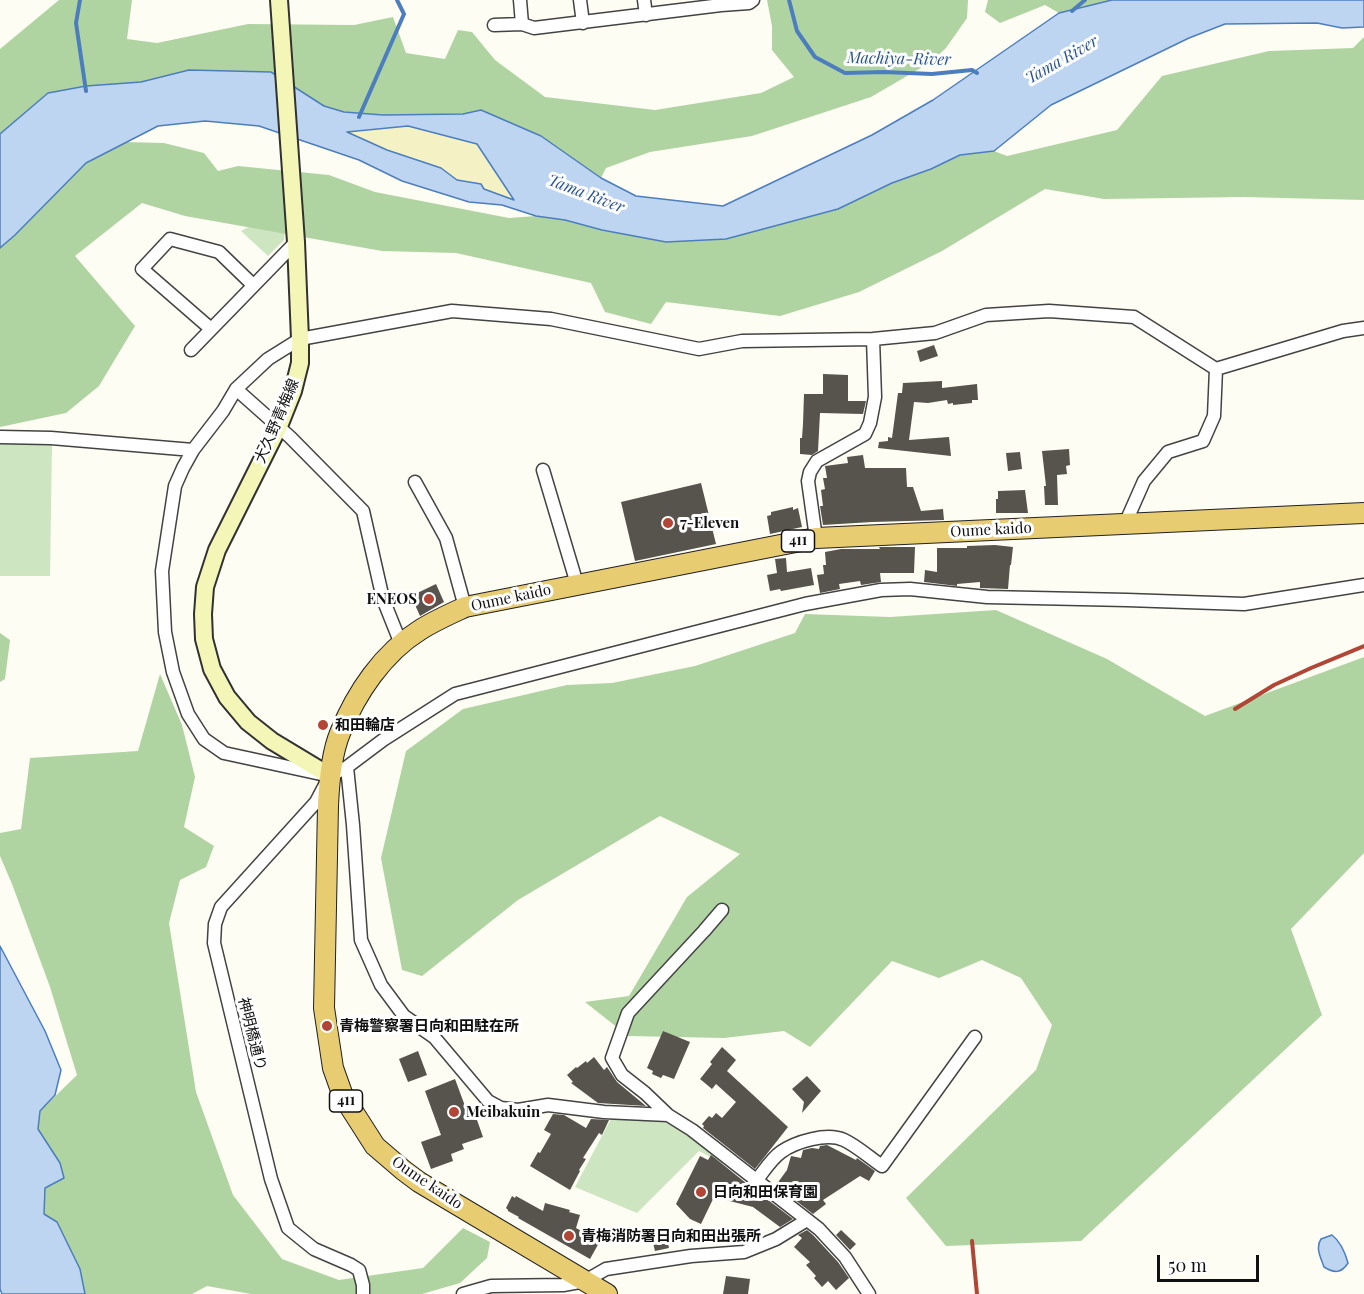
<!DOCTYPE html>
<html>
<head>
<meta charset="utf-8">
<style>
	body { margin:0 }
	#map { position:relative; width:1364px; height:1294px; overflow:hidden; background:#fefdf4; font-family:"Playfair Display",serif }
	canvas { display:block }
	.scale { position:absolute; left:1157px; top:1255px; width:102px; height:27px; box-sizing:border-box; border:3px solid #101010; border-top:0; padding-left:8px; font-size:18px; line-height:21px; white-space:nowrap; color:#101010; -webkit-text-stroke:4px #fff; paint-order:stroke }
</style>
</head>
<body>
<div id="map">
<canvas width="1364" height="1294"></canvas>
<div class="scale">50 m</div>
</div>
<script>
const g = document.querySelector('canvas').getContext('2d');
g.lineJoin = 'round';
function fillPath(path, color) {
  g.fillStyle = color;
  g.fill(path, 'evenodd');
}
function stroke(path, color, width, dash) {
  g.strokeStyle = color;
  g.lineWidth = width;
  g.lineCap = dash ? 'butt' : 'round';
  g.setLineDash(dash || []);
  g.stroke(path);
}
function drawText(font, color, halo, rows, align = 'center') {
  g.font = font + ' "Playfair Display","Noto Sans JP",serif';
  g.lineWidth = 6;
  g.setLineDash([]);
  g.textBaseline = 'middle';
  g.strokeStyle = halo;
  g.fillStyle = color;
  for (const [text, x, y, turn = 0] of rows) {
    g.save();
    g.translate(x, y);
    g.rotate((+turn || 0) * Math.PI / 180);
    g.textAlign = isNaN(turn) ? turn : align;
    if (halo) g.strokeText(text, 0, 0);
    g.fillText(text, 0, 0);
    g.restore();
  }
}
const green = new Path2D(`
	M 254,224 L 285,228 L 284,240 L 268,256 L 241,231 Z
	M 0,441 L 52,445 L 50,576 L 0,576 Z
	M 612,1117 L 670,1120 L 729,1164 L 727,1166 L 699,1151 L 637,1213 L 575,1187 Z`);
const forest = new Path2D(`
	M 59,0 L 132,0 L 127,39 L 157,43 L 248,24 L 354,25 L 393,17 L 406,53 L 445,59 L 458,30 L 472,32 L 495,60 L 545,97 L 655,110 L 761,93 L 794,77 L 772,50 L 772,26 L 767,0 L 968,0 L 967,18 L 946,48 L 931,62 L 871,97 L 752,136 L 650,152 L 606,168 L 601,178 L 541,136 L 482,110 L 463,114 L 383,115 L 344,112 L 324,106 L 271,72 L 189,70 L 141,82 L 86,86 L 48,93 L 0,134 L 0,49 Z
	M 988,0 L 1112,0 L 1059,13 L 1045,5 L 1000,23 L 985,12 Z
	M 1364,37 L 1364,200 L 1243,197 L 1104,199 L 1045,189 L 942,251 L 859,292 L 780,316 L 666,302 L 651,324 L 605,312 L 591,283 L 456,253 L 382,251 L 185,216 L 142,203 L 75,256 L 135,326 L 99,386 L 66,413 L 0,427 L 0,248 L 15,235 L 85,163 L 124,142 L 164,143 L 204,153 L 218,171 L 238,166 L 329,175 L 375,192 L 509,218 L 536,216 L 565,220 L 602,230 L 666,242 L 892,183 L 931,169 L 960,155 L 994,151 L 1007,156 L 1117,130 L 1162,76 L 1269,51 L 1353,48 Z
	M 996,610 L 1107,659 L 1205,716 L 1364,657 L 1364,853 L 1291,929 L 1322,1015 L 1081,1241 L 946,1246 L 906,1198 L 1036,1070 L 1052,1025 L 1021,978 L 982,960 L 939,978 L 892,961 L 810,1047 L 784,1031 L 724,1038 L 628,1036 L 585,1002 L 629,996 L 687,897 L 740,854 L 660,816 L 518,900 L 422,976 L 402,970 L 381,858 L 406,751 L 463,709 L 567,685 L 612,683 L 695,666 L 795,633 L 805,614 L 890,617 Z
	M 0,633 L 10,640 L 5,679 L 0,682 Z
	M 160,674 L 182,725 L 195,777 L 184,827 L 214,846 L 206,867 L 180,880 L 169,923 L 196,1092 L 233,1195 L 282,1259 L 339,1280 L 423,1268 L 463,1228 L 490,1242 L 487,1258 L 460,1283 L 422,1294 L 251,1294 L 207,1286 L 192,1294 L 85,1294 L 80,1269 L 44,1214 L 45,1188 L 60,1163 L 38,1129 L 40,1111 L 77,1075 L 50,987 L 12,884 L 0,856 L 0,833 L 21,829 L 30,758 L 138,751 Z`);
const sand = new Path2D(`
	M 408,126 L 477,144 L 515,201 L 484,189 L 481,184 L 457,180 L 441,168 L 387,150 L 345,132 L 357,132 Z`);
const water = new Path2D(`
	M 1112,0 L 1364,0 L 1364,27 L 1342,28 L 1317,23 L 1225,24 L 1189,38 L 1051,105 L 994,151 L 960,155 L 931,169 L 892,183 L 838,209 L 726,239 L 666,242 L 602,230 L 565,220 L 536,216 L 502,205 L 469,202 L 402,181 L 359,160 L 259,126 L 205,121 L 158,126 L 86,163 L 15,235 L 0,248 L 0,134 L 48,93 L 86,86 L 141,82 L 189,70 L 271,72 L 324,106 L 344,112 L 383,115 L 463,114 L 481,110 L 541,136 L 601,178 L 636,196 L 723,206 L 872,135 L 933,100 L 1059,13 ZM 408,126 L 477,144 L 514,200 L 484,189 L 481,184 L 457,180 L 441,168 L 387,150 L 347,132 Z
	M 0,946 L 45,1031 L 61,1070 L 55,1095 L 40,1111 L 38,1129 L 60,1163 L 64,1178 L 45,1188 L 44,1214 L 57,1222 L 80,1269 L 85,1294 L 2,1294 L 0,1289 Z
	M 1332,1235 C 1341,1242 1345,1252 1348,1263 C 1341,1274 1334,1273 1324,1267 C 1321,1258 1315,1248 1321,1239 Z`);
const stream = new Path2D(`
	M 80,0 L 76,23 L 86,91
	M 789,0 L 797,31 L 815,57 L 845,73 L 884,72 L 932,74 L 972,70 L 977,73
	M 1072,11 L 1085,0
	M 359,117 L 404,14 L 397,0`);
const building = new Path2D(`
	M 934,345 L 938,356 L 920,362 L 917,351 Z
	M 823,374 L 848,375 L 848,401 L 866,401 L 863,414 L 820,413 L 818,451 L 812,455 L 800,454 L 800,438 L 802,438 L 803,424 L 804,394 L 823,394 Z
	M 942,381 L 942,388 L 977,384 L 978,400 L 972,400 L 972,403 L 953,405 L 953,403 L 948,404 L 947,400 L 928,403 L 914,402 L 909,440 L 949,437 L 951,456 L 878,448 L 879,442 L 888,441 L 888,437 L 892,438 L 898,393 L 902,393 L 903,383 Z
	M 1069,449 L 1070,465 L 1066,466 L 1067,474 L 1057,475 L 1058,505 L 1045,505 L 1044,486 L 1046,486 L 1042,451 Z
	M 1020,452 L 1022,469 L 1008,471 L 1006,453 Z
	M 863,455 L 865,468 L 906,468 L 907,487 L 913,487 L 921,511 L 943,509 L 944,520 L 872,522 L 823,525 L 820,506 L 823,506 L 821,490 L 825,489 L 823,478 L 827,478 L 825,466 L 848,463 L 847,457 Z
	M 701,483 L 716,544 L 635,561 L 621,502 Z
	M 1025,490 L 1028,513 L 996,513 L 996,499 L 998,499 L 998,491 Z
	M 793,507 L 793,510 L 798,508 L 802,527 L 770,534 L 767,516 L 771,515 L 771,512 Z
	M 995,545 L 1013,547 L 1011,565 L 1010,565 L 1008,589 L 980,588 L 980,582 L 957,584 L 957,586 L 924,582 L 925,570 L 937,572 L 937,548 L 967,548 L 967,546 Z
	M 879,547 L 915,547 L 914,573 L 880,573 L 881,582 L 861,585 L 860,581 L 839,584 L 840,589 L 820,593 L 817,575 L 824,574 L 823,565 L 826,565 L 825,552 L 841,549 L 880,549 Z
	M 786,558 L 787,572 L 811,568 L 814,585 L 781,591 L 780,589 L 770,591 L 767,575 L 777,573 L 775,559 Z
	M 436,584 L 444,602 L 420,616 L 411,596 Z
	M 663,1031 L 690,1042 L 674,1079 L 663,1075 L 661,1078 L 652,1074 L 653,1071 L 647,1068 Z
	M 722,1047 L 736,1060 L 727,1071 L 788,1127 L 755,1169 L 703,1128 L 704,1126 L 702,1124 L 709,1116 L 712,1118 L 716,1113 L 722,1118 L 736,1102 L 716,1084 L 712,1089 L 700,1079 L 712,1064 L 710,1062 Z
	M 418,1051 L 427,1075 L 408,1082 L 399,1059 Z
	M 594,1057 L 604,1070 L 607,1067 L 617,1082 L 646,1106 L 598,1103 L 571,1083 L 573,1082 L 567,1075 L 576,1067 L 577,1068 L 586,1061 L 587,1063 Z
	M 807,1076 L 821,1091 L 802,1113 L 804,1102 L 792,1089 Z
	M 455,1079 L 465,1106 L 471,1103 L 483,1137 L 462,1144 L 464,1149 L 451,1154 L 453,1161 L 431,1169 L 421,1142 L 441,1135 L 425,1091 Z
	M 553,1114 L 564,1115 L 586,1128 L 591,1119 L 609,1120 L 602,1135 L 599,1133 L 583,1158 L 586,1159 L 579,1170 L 580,1171 L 570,1190 L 530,1166 L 538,1152 L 540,1153 L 551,1134 L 544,1130 Z
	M 827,1145 L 856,1160 L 857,1158 L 875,1171 L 869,1181 L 860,1176 L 823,1200 L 826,1204 L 813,1214 L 776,1185 L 787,1170 L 791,1156 L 801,1158 L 803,1150 L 812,1148 L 819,1149 L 820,1146 Z
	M 711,1155 L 751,1187 L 793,1219 L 780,1227 L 753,1207 L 714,1197 L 701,1224 L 690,1219 L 676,1204 L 700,1156 L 708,1160 Z
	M 512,1196 L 515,1198 L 516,1196 L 543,1211 L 545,1203 L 570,1210 L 569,1212 L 580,1215 L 576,1228 L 600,1241 L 590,1259 L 518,1218 L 519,1217 L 508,1211 L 508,1210 L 506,1208 Z
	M 807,1230 L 813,1235 L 838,1262 L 849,1278 L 836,1290 L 828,1281 L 822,1287 L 814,1278 L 816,1276 L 806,1265 L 810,1262 L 794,1247 L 802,1238 L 798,1235 Z
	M 841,1230 L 856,1244 L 850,1250 L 836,1235 Z
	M 666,1236 L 669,1248 L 655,1251 L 652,1239 Z
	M 726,1276 L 750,1279 L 748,1294 L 723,1294 Z`);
const minor = new Path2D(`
	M 520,0 L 522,24
	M 580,0 L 583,23
	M 644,0 L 646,15
	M 494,25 L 522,24 L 534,28 L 721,5 L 749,3 L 753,0
	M 211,329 L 142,269 L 170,239 L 219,252 L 253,285
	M 191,350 L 296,242
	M 1216,369 L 1343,331 L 1364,328
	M 236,389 L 290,437 L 363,511 L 383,599 L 401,644
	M 0,437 L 51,438 L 193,450
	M 543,470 L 577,584
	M 415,482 L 446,538 L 465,607
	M 1125,524 L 1144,481 L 1168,452 L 1203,441 L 1214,416 L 1216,369 L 1134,317 L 1049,311 L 986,315 L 935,333 L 873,339 L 742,341 L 699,349 L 551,319 L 452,311 L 300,339 L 268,359 L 236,389 L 223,411 L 193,450 L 183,468 L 175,486 L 162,571 L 165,632 L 173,672 L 188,714 L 204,739 L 224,753 L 330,776 L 347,767 L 383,740 L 455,694 L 805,604 L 881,590 L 910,589 L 987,597 L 1127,600 L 1244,604 L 1364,585
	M 816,538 L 808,481 L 810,472 L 817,461 L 865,434 L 870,423 L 875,397 L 873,339
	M 347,767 L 353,825 L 361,940 L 381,985 L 404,1016 L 434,1037 L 488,1101 L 501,1108 L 518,1110 L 548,1105 L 604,1112 L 668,1115 L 692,1130 L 819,1229 L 845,1257 L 869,1294
	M 325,785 L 316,802 L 221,907 L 215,924 L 214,943 L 271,1179 L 288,1228 L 314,1249 L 351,1265 L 359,1270 L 363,1285 L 363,1294
	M 668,1115 L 645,1093 L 622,1075 L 612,1058 L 628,1013 L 704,931 L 722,910
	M 756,1181 C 764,1171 771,1159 781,1152 C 795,1142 827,1132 844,1140 C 857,1146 870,1158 882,1166 L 975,1037
	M 463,1294 L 491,1286 L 563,1285 L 585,1281 L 606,1269 L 691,1256 L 744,1252 L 776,1239 L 807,1220`);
const secondary = new Path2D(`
	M 279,0 L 296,242 L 300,339 L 300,363 L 293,391 L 279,426 L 217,550 L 205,587 L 203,614 L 204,639 L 212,669 L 227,697 L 248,722 L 272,741 L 330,776`);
const trunk = new Path2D(`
	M 607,1294 L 419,1182 L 403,1170 L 375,1146 L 343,1096 L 333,1068 L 324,1008 L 328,806 C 329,782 331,755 340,733 C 356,693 383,653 420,630 C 434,621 450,614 465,607 L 816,538 L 1364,513`);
const rail = new Path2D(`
	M 1235,709 L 1274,685 L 1311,668 L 1364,646
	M 972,1241 L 977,1294`);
const markers = [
	[668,523,6,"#b14536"],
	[429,599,6,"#b14536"],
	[323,725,6,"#b14536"],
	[327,1026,6,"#b14536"],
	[454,1112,6,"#b14536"],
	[701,1192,6,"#b14536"],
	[569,1236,6,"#b14536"]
];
const shields = [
	[798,541,33],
	[346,1101,33]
];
const shieldNames = [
	["411",798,541],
	["411",346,1101]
];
const streetNames = [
	["大久野青梅線",277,421,-67],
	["Oume kaido",991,530,-3],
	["Oume kaido",511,598,-12],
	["神明橋通り",252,1034,76],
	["Oume kaido",427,1183,34]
];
const poiNames = [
	["7-Eleven",680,523],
	["ENEOS",417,599,"right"],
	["和田輪店",335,725],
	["青梅警察署日向和田駐在所",339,1026],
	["Meibakuin",466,1112],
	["日向和田保育園",713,1192],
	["青梅消防署日向和田出張所",581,1236]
];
const waterNames = [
	["Machiya-River",899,59,1],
	["Tama River",1062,60,-30],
	["Tama River",586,194,21]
];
fillPath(green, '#cde5c0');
fillPath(forest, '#b0d4a1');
fillPath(sand, '#f4f2c5');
fillPath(water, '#bdd5f0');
stroke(water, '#4c7ebf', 1.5);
stroke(stream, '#4c7ebf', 4);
fillPath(building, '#57534d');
stroke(minor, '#434343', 15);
stroke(secondary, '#323232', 20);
stroke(trunk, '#212121', 22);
stroke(minor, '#fff', 12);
stroke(secondary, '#f3f6b6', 16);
stroke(trunk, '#e8cc72', 20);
stroke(rail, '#b14536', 4);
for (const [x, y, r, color] of markers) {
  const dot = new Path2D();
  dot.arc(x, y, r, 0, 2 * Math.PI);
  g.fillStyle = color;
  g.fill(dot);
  stroke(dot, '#fff', 2);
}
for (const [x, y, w] of shields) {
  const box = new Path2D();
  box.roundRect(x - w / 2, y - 11, w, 22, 4.5);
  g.fillStyle = '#fff';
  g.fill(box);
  stroke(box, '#101010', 1.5);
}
drawText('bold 14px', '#101010', null, shieldNames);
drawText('15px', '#101010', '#fff', streetNames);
drawText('bold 15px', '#101010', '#fff', poiNames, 'left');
drawText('italic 16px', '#265295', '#fff', waterNames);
</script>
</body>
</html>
